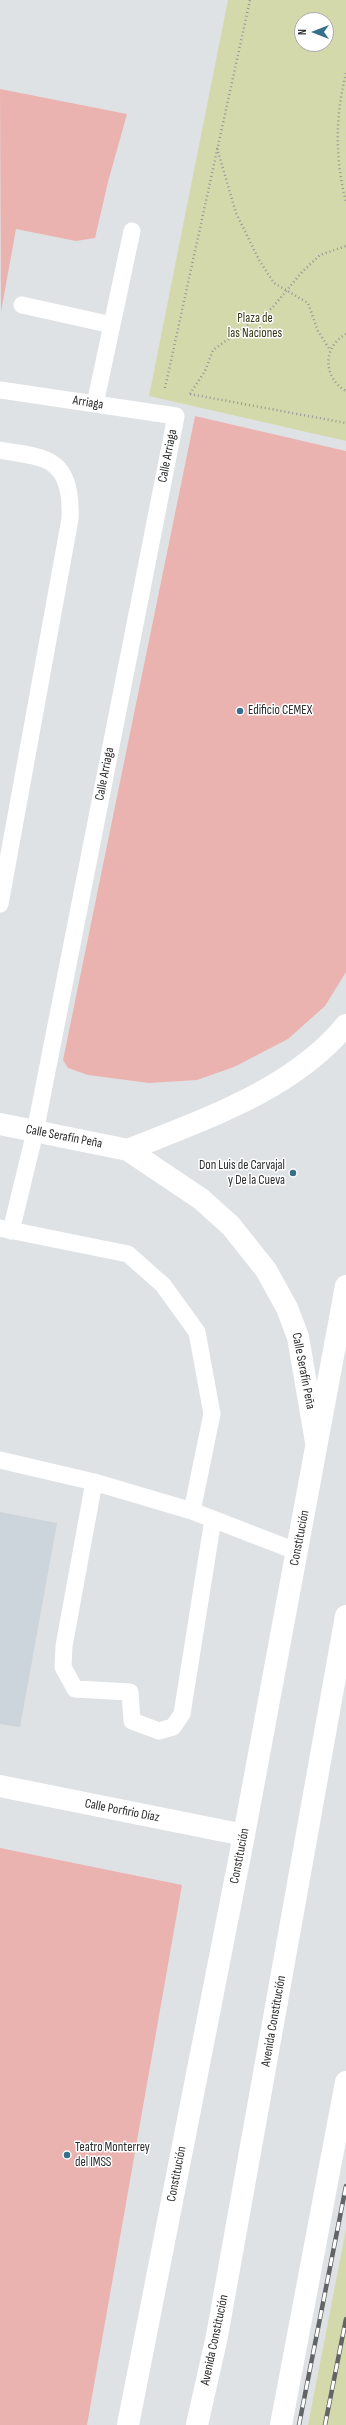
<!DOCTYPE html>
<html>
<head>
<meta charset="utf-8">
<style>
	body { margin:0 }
	#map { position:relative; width:346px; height:2425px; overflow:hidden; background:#dfe2e4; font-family:"Sofia Sans Condensed",sans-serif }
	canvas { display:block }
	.north { position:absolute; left:294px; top:12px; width:40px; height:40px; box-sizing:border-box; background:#fff; border:1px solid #aaaaab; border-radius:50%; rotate:270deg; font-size:11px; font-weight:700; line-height:16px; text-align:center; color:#2a2b2c }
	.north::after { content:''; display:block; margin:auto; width:14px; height:18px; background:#366f89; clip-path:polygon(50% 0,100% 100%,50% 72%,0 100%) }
</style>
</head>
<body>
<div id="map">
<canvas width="346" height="2425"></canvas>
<div class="north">N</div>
</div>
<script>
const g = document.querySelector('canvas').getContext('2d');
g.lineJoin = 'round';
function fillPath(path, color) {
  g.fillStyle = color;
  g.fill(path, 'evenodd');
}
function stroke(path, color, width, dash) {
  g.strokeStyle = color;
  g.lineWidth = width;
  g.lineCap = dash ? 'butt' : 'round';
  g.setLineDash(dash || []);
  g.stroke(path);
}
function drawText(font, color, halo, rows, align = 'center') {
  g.font = font + ' "Sofia Sans Condensed",sans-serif';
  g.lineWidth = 3;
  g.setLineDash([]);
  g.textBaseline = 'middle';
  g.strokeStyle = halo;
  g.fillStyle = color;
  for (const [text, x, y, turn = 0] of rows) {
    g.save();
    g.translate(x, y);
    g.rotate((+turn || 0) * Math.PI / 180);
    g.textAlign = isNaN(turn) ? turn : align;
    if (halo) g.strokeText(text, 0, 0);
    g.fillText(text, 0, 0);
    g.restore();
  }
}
const built = new Path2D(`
	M 0,1512 L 57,1523 L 20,1727 L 0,1724 Z`);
const green = new Path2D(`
	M 228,0 L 346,0 L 346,441 L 149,396 ZM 302,20 L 326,20 L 326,44 L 302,44 Z
	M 346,2229 L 346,2425 L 308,2425 Z`);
const building = new Path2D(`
	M 0,89 L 127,114 L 108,182 L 95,238 L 76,241 L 16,229 L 1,312 Z
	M 195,416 L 346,451 L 346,972 L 325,1006 L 288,1039 L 234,1067 L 197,1080 L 149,1083 L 88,1075 L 68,1068 L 63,1060 Z
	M 0,1848 L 182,1885 L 87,2425 L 0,2425 Z`);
const path = new Path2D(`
	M 346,73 C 335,117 335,159 346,202
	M 217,148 L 236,213 L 259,260 L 274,283 L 308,303 L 318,331 L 330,350
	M 346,334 C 322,347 323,378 346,391
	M 165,388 L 250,0
	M 190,394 L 346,423
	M 190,394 L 205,371 L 213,350 L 272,308 L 302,272 L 320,255 L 346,246`);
const service = new Path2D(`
	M 22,305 L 112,325
	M 0,390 L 176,416 L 35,1132 L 11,1231
	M 95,404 L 132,231
	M 0,450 C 14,453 33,454 46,460 C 69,469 71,498 70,519 L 0,904
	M 0,1228 L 128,1254 L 163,1285 L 197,1332 L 212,1414 L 192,1511
	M 0,1460 L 94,1482 L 192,1511 L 298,1552
	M 94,1482 L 64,1646 L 63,1667 L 75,1689 L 130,1692 L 132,1721 L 159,1731 L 173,1727 L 182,1714 L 213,1519`);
const minor = new Path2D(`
	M 0,1124 L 128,1150 L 201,1199 L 231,1226 L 266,1270 L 287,1308 L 298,1337 L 316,1442
	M 128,1150 C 204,1119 293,1090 346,1025
	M 0,1786 L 244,1835`);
const tertiary = new Path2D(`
	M 128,2425 L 244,1835 L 346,1286`);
const trunk = new Path2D(`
	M 197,2425 L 217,2336 L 346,1616
	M 281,2425 L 346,2082`);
const rail = new Path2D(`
	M 299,2425 L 346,2186
	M 325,2425 L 346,2319`);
const markers = [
	[240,711,4,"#366f89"],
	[293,1173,4,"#366f89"],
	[67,2155,4,"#366f89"]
];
const parkNames = [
	["Plaza de",255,319],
	["las Naciones",255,334]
];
const streetNames = [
	["Arriaga",88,403,9],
	["Calle Arriaga",168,456,-79],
	["Calle Arriaga",105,774,-79],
	["Calle Serafín Peña",64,1137,11],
	["Calle Serafín Peña",303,1371,79],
	["Constitución",300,1538,-79],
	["Calle Porfirio Díaz",122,1811,11],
	["Constitución",240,1856,-79],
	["Avenida Constitución",274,2021,-80],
	["Constitución",177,2174,-79],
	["Avenida Constitución",215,2340,-78]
];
const poiNames = [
	["Edificio CEMEX",248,711],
	["Don Luis de Carvajal",285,1166,"right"],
	["y De la Cueva",285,1181,"right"],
	["Teatro Monterrey",75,2148],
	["del IMSS",75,2163]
];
fillPath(built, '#ccd5dc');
fillPath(green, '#d4d9ac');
fillPath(building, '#ebb3b0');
stroke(path, '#949698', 2.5, [1, 3]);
stroke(service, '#fff', 17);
stroke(minor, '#fff', 22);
stroke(tertiary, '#fff', 22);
stroke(trunk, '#fff', 22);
stroke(rail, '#626465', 4.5);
stroke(rail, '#fff', 3, [9]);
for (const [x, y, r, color] of markers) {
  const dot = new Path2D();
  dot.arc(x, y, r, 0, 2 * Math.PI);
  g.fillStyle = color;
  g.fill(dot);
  stroke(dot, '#fff', 1.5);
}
drawText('13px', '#343711', '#fff', parkNames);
drawText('13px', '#2a2b2c', '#fff', streetNames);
drawText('13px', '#2a2b2c', '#fff', poiNames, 'left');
</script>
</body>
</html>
